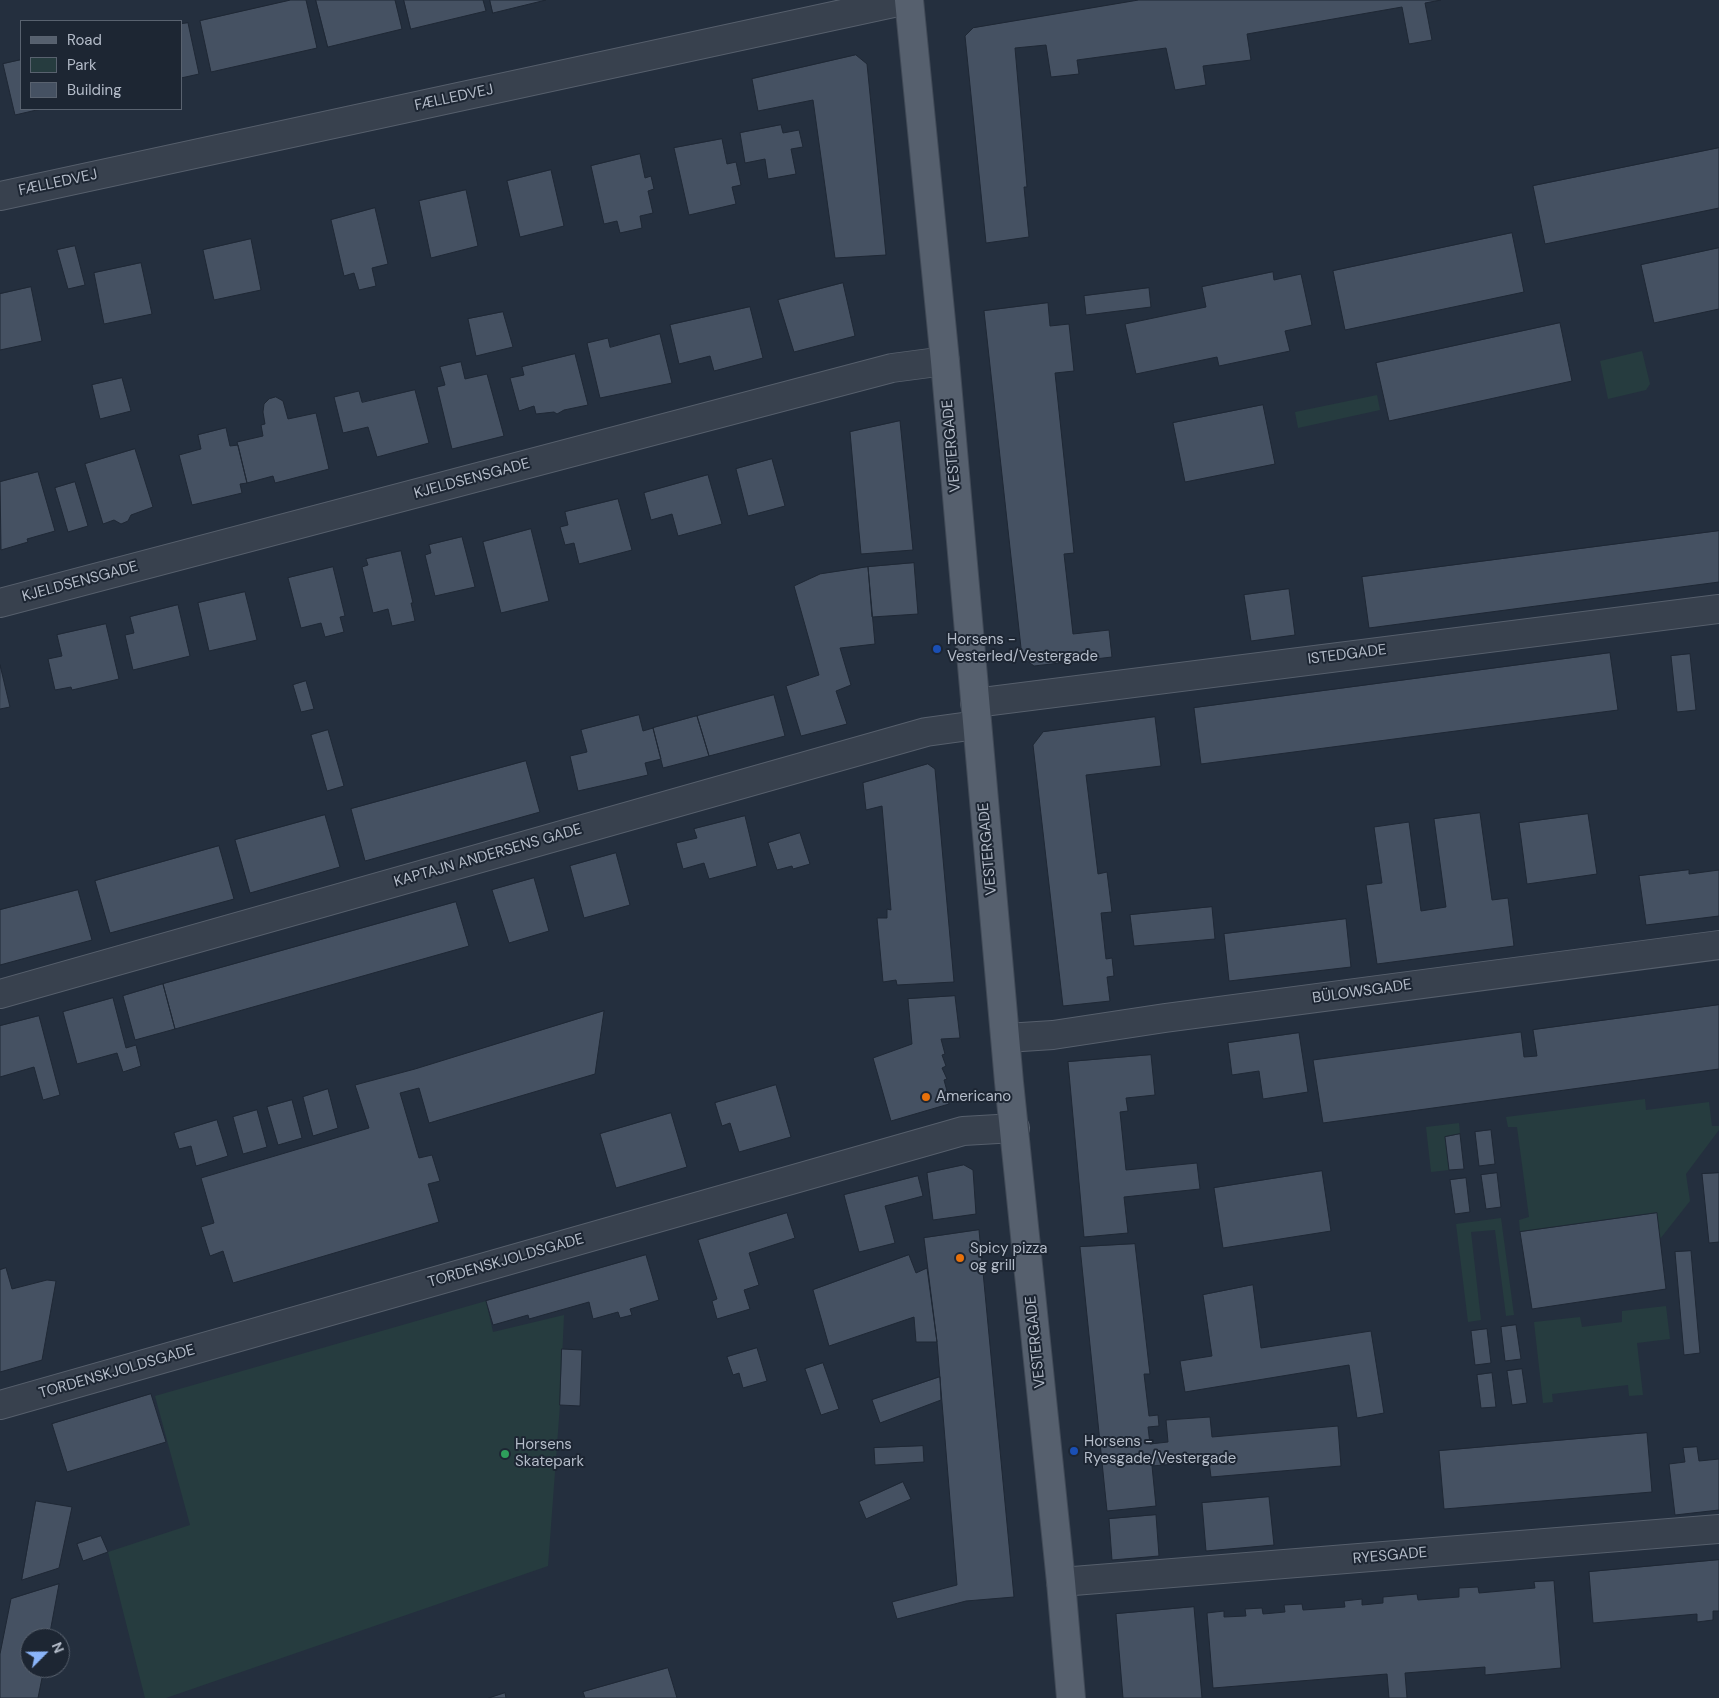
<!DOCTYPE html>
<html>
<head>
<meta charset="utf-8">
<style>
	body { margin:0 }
	#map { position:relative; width:1719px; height:1698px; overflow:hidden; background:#242f3e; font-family:"DM Sans",sans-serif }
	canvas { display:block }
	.legend { position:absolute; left:20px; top:20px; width:162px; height:90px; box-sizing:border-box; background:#1d2633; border:1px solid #59626f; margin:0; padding:6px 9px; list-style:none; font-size:15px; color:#b4bcc9 }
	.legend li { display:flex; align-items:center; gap:10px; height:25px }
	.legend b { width:25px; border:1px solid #59626f }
	.north { position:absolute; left:20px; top:1628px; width:50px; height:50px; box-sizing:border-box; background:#1d2633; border:1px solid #59626f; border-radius:50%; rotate:67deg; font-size:14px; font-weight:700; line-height:20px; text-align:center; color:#b4bcc9 }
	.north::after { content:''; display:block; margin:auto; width:18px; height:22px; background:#8ab4f8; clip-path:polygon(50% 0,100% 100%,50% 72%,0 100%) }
</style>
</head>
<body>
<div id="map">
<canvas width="1719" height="1698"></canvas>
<ul class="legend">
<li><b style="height:6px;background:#56606e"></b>Road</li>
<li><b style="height:14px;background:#263c3f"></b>Park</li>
<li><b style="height:14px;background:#455162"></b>Building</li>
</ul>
<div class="north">N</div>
</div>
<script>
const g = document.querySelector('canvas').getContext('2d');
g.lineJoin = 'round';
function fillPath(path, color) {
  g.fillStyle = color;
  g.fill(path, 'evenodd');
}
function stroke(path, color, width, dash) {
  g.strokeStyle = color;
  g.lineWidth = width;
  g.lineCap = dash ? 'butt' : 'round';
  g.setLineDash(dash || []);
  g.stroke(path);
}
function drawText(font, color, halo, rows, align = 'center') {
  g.font = font + ' "DM Sans",sans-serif';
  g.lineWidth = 4;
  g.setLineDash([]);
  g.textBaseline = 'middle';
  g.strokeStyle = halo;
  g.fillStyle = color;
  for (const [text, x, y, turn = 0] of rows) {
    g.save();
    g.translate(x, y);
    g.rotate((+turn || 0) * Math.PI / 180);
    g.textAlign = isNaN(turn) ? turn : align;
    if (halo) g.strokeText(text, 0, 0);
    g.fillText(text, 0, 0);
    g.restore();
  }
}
const green = new Path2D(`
	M 1642,351 L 1650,384 L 1646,390 L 1608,399 L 1600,361 Z
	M 1377,395 L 1380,410 L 1298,428 L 1295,412 Z
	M 1645,1099 L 1646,1110 L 1709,1102 L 1712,1126 L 1719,1126 L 1719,1130 L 1686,1174 L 1690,1201 L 1660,1239 L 1657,1213 L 1520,1232 L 1519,1220 L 1529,1217 L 1517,1127 L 1508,1127 L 1506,1117 Z
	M 1459,1123 L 1460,1134 L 1445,1137 L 1449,1170 L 1431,1172 L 1426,1127 Z
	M 1501,1218 L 1514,1315 L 1506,1316 L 1495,1230 L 1471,1232 L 1481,1320 L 1468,1322 L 1456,1224 Z
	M 486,1301 L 493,1332 L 564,1315 L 560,1405 L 548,1566 L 166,1698 L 145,1698 L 108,1552 L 190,1525 L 155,1396 Z
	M 1666,1306 L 1670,1339 L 1637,1343 L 1643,1395 L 1629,1396 L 1628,1385 L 1552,1394 L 1553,1402 L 1543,1403 L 1534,1322 L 1580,1317 L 1582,1327 L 1622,1322 L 1622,1311 Z`);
const building = new Path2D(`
	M 291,0 L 306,0 L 317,48 L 211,72 L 200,21 Z
	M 316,0 L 395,0 L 402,29 L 328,47 Z
	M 404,0 L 483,0 L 486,11 L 411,29 Z
	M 490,0 L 546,0 L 493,13 Z
	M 1139,0 L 1441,0 L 1425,3 L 1432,40 L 1409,44 L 1402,7 L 1247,34 L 1251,60 L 1203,66 L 1206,85 L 1175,90 L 1166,48 L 1077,60 L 1079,74 L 1051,77 L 1046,45 L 1015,48 L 1027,187 L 1024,187 L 1029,237 L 986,243 L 965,36 L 973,28 Z
	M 188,23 L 199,74 L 181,78 L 181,24 Z
	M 856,55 L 867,64 L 886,255 L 835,258 L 813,100 L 758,111 L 752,79 Z
	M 21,60 L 21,109 L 41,109 L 15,115 L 3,64 Z
	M 781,125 L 783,133 L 799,130 L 803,147 L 791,149 L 796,174 L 768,179 L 765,159 L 745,163 L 740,133 Z
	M 722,139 L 727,164 L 736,162 L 741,185 L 732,187 L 736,204 L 689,215 L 674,148 Z
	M 1719,148 L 1719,208 L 1545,244 L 1533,186 Z
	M 640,154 L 645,178 L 651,176 L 654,189 L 648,191 L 653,213 L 640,216 L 642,228 L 620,233 L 617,221 L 604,224 L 591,166 Z
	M 551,170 L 564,226 L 520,237 L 507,181 Z
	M 466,190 L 478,246 L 431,258 L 419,201 Z
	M 375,208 L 388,264 L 372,268 L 376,286 L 359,290 L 354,273 L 344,276 L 331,220 Z
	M 1512,233 L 1524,292 L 1345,330 L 1333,271 Z
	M 251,239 L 261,290 L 214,300 L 203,250 Z
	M 75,246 L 85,285 L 68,289 L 57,250 Z
	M 1719,248 L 1719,309 L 1654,323 L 1641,265 Z
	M 141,263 L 152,314 L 104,324 L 94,273 Z
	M 1273,272 L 1274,280 L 1301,274 L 1312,325 L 1285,331 L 1290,351 L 1219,366 L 1217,357 L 1136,374 L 1125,324 L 1206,307 L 1202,287 Z
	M 843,283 L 855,336 L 794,352 L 778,300 Z
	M 31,287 L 42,341 L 0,350 L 0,294 Z
	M 1149,288 L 1151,307 L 1086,315 L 1084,296 Z
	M 1048,303 L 1050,326 L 1069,324 L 1074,371 L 1055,373 L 1074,553 L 1064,554 L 1073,634 L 1109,630 L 1112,657 L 1034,666 L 1022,657 L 984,311 Z
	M 750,307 L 763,358 L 714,371 L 710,356 L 679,364 L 670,325 Z
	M 503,312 L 513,347 L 476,356 L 468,319 Z
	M 1560,323 L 1572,381 L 1389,421 L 1376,363 Z
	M 660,334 L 672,383 L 600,398 L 587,343 L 608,338 L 610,347 Z
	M 575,354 L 588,405 L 564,410 L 557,414 L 554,412 L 536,414 L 534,406 L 519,411 L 510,378 L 524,375 L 522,367 Z
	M 461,362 L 465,379 L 487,374 L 504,436 L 452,449 L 437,387 L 445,385 L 440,367 Z
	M 122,378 L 131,411 L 100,419 L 92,385 Z
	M 415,390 L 429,443 L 377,457 L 368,427 L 343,433 L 334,397 L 359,391 L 362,402 Z
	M 276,397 L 283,401 L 288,419 L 316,413 L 329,469 L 275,483 L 273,476 L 247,483 L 237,442 L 263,436 L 261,425 L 265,424 L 263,412 L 264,404 L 269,399 Z
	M 1263,405 L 1275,464 L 1185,482 L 1173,423 Z
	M 900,421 L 913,550 L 861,554 L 850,432 Z
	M 226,428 L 230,446 L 238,445 L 247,483 L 240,484 L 242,493 L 192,505 L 179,455 L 201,449 L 198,435 Z
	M 135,449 L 153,507 L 131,515 L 128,521 L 121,524 L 114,520 L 103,524 L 85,464 Z
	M 772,459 L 785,506 L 748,516 L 736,469 Z
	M 38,472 L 55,531 L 27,539 L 28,542 L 1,550 L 0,482 Z
	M 708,475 L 722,524 L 678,536 L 672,514 L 651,520 L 644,493 Z
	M 75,482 L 88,526 L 68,532 L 55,488 Z
	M 618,499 L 632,550 L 579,564 L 574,543 L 565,545 L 560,527 L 568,525 L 565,512 Z
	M 531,529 L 549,601 L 501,613 L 483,542 Z
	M 1719,531 L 1719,582 L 1369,628 L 1362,577 Z
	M 462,537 L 475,587 L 435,596 L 425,555 L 431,553 L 429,545 Z
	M 401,551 L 413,603 L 411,603 L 415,621 L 392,626 L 388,609 L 373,613 L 362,567 L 368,565 L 366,559 Z
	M 914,563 L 918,614 L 872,617 L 868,567 Z
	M 333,567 L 345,616 L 340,617 L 344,632 L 325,637 L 321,623 L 301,628 L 288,578 Z
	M 868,567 L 875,644 L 840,648 L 851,685 L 836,691 L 847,724 L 801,736 L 786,686 L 819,675 L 794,586 L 820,574 Z
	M 1289,589 L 1295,635 L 1251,641 L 1244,595 Z
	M 245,592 L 257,640 L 209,651 L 198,603 Z
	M 178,605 L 190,656 L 133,670 L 125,635 L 134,633 L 130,617 Z
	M 106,624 L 119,679 L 72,690 L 71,687 L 55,690 L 48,659 L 62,656 L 57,635 Z
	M 1610,653 L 1618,710 L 1201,764 L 1194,708 Z
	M 1690,654 L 1696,710 L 1677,712 L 1671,656 Z
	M 0,665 L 10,707 L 0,709 Z
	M 306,681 L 314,709 L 301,712 L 293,685 Z
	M 774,695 L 785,736 L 709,756 L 697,716 Z
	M 639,715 L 643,731 L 653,728 L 661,759 L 645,763 L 648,775 L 578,791 L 570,756 L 587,752 L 581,730 Z
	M 697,716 L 709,756 L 663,768 L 653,728 Z
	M 1155,717 L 1161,766 L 1086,775 L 1098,874 L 1107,872 L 1112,912 L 1101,913 L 1106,959 L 1112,958 L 1114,976 L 1107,977 L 1110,1001 L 1063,1006 L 1033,745 L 1043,732 Z
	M 328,730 L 344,786 L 327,791 L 311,735 Z
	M 526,761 L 540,812 L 365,861 L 351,809 Z
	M 928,764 L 935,769 L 954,982 L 897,985 L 896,980 L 883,982 L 877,918 L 887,918 L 887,909 L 891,910 L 882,806 L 866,810 L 863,783 Z
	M 1480,813 L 1492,900 L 1508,898 L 1514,946 L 1377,964 L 1366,885 L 1382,883 L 1374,827 L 1409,822 L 1421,911 L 1446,907 L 1434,819 Z
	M 1588,814 L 1597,874 L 1527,884 L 1519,823 Z
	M 325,815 L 340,867 L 250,893 L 235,840 Z
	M 745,816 L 757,866 L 709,879 L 704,863 L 683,869 L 676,843 L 697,838 L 694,829 Z
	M 800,833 L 810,864 L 793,869 L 792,866 L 777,870 L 768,843 Z
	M 219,846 L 234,899 L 110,933 L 95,881 Z
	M 616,853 L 630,905 L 584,918 L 570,866 Z
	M 1689,870 L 1689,874 L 1719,870 L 1719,916 L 1646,925 L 1639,876 Z
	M 534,878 L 549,931 L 509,943 L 492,890 Z
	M 78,890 L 92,940 L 0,965 L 0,910 Z
	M 456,902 L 469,946 L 175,1029 L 163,984 Z
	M 1212,907 L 1215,939 L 1134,946 L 1130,915 Z
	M 1346,919 L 1351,967 L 1229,981 L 1224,934 Z
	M 163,984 L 175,1029 L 135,1040 L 123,996 Z
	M 955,996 L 960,1038 L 941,1039 L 945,1054 L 942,1055 L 946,1066 L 942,1068 L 947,1079 L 944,1080 L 947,1091 L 945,1092 L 949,1104 L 891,1121 L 873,1058 L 912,1044 L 908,999 Z
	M 113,998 L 126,1048 L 136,1045 L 141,1066 L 123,1072 L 117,1053 L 77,1064 L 63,1012 Z
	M 1719,1005 L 1719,1069 L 1323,1123 L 1313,1060 L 1521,1032 L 1524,1057 L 1537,1056 L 1533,1030 Z
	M 604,1011 L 595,1074 L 429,1123 L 419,1088 L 400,1093 L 419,1158 L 432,1155 L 440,1181 L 428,1184 L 439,1222 L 233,1283 L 223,1251 L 210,1256 L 201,1227 L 214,1223 L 201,1178 L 369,1128 L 355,1085 L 415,1069 Z
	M 39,1016 L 60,1095 L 43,1100 L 34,1067 L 0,1077 L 0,1026 Z
	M 1299,1033 L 1308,1092 L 1263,1099 L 1259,1071 L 1232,1075 L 1228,1043 Z
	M 1151,1055 L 1155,1095 L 1126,1098 L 1128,1111 L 1120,1112 L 1126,1170 L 1197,1163 L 1200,1189 L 1124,1197 L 1128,1233 L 1084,1237 L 1068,1062 Z
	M 776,1085 L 791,1137 L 739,1152 L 730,1123 L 722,1126 L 715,1103 Z
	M 328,1089 L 338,1128 L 313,1136 L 303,1097 Z
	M 292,1100 L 302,1138 L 278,1145 L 267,1107 Z
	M 257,1110 L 267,1147 L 243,1154 L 233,1117 Z
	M 671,1113 L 687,1167 L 616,1188 L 600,1134 Z
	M 217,1120 L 228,1156 L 196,1166 L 191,1146 L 179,1149 L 174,1133 Z
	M 1491,1130 L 1495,1164 L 1479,1166 L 1475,1132 Z
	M 1460,1134 L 1464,1169 L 1449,1170 L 1445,1137 Z
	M 964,1165 L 973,1170 L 976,1214 L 933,1220 L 927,1173 Z
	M 1322,1171 L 1331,1231 L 1223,1248 L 1214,1188 Z
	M 1497,1173 L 1501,1207 L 1486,1209 L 1481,1175 Z
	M 1719,1173 L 1719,1242 L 1709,1243 L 1702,1174 Z
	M 918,1176 L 923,1196 L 885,1206 L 895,1243 L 859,1252 L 844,1195 Z
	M 1466,1178 L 1470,1212 L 1455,1214 L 1450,1180 Z
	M 787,1213 L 795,1238 L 749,1253 L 759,1285 L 744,1290 L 750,1309 L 717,1319 L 712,1301 L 717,1299 L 698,1240 Z
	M 1657,1213 L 1666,1289 L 1532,1309 L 1520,1232 Z
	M 979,1230 L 1014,1597 L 966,1601 L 897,1619 L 892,1602 L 957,1585 L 937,1342 L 924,1238 Z
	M 1135,1244 L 1149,1366 L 1150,1374 L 1144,1374 L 1149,1416 L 1158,1415 L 1159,1426 L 1148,1427 L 1150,1444 L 1168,1442 L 1166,1420 L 1210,1417 L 1212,1437 L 1338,1426 L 1341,1466 L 1211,1477 L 1209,1461 L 1152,1466 L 1156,1506 L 1107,1511 L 1080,1247 Z
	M 1691,1251 L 1700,1353 L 1684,1355 L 1675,1252 Z
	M 646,1255 L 659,1300 L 630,1309 L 632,1315 L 620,1318 L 618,1312 L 593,1319 L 589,1302 L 529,1319 L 528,1315 L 493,1325 L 486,1301 Z
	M 909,1255 L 916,1273 L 927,1268 L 937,1342 L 916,1342 L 914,1317 L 829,1346 L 813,1290 Z
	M 6,1268 L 12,1289 L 47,1280 L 56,1281 L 42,1360 L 0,1372 L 0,1270 Z
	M 1253,1285 L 1261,1348 L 1371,1331 L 1384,1413 L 1357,1418 L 1349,1365 L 1185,1392 L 1180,1361 L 1212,1356 L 1203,1295 Z
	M 1516,1325 L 1521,1359 L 1505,1361 L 1501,1327 Z
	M 1487,1329 L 1491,1363 L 1475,1365 L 1471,1331 Z
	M 757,1348 L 767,1381 L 743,1388 L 739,1373 L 733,1375 L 727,1357 Z
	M 562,1349 L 582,1350 L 580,1406 L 560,1405 Z
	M 823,1363 L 839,1409 L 821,1415 L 805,1369 Z
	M 1522,1369 L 1527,1403 L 1512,1405 L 1507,1371 Z
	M 1492,1373 L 1496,1407 L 1481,1408 L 1477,1375 Z
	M 940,1377 L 941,1400 L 880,1423 L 872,1400 Z
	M 151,1394 L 166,1442 L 67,1472 L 52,1424 Z
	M 1647,1433 L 1652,1492 L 1444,1509 L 1439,1451 Z
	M 923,1446 L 924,1462 L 875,1465 L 874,1448 Z
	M 1697,1447 L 1699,1461 L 1719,1459 L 1719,1510 L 1675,1515 L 1669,1464 L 1685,1462 L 1683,1448 Z
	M 903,1482 L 911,1499 L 866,1519 L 859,1502 Z
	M 1269,1497 L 1274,1545 L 1206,1551 L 1202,1503 Z
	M 36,1501 L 72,1507 L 59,1568 L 22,1580 Z
	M 1156,1515 L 1159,1556 L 1112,1560 L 1109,1519 Z
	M 101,1536 L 108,1552 L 83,1561 L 77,1544 Z
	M 1719,1560 L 1719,1611 L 1713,1611 L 1713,1620 L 1697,1622 L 1697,1614 L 1593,1623 L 1589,1572 Z
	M 1554,1581 L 1561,1668 L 1485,1675 L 1485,1667 L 1405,1673 L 1407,1698 L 1389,1698 L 1387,1674 L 1213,1688 L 1207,1613 L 1224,1611 L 1224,1617 L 1246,1616 L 1245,1609 L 1262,1608 L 1263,1614 L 1285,1612 L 1284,1605 L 1302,1604 L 1303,1610 L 1345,1607 L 1344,1601 L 1362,1599 L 1362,1605 L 1383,1603 L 1383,1597 L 1417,1594 L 1418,1600 L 1459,1597 L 1459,1588 L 1478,1587 L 1479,1593 L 1535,1588 L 1534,1582 Z
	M 59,1584 L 49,1638 L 30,1638 L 30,1668 L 44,1668 L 38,1698 L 0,1698 L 0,1654 L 11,1599 Z
	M 1194,1607 L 1202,1698 L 1123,1698 L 1116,1614 Z
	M 668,1668 L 677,1698 L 585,1698 L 583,1692 Z
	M 505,1693 L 506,1698 L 489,1698 Z`);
const minor = new Path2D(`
	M 0,196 L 907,0
	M 0,603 L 892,368 L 945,361
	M 975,703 L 1719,609
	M 0,994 L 926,732 L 977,725
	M 1006,1038 L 1053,1035 L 1165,1018 L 1719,945
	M 0,1405 L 963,1131 L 1015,1128
	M 1061,1582 L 1719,1529`);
const major = new Path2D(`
	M 909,0 L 945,361 L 1009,1082 L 1061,1582 L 1071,1698`);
const markers = [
	[937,649,5,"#1a4fb4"],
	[926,1097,5,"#e8710a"],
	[960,1258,5,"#e8710a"],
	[1074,1451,5,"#1a4fb4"],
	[505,1454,5,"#2e9e5b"]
];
const streetNames = [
	["FÆLLEDVEJ",454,98,-12],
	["FÆLLEDVEJ",58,183,-12],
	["VESTERGADE",952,446,-95],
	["KJELDSENSGADE",472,479,-15],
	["KJELDSENSGADE",80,582,-15],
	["ISTEDGADE",1347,655,-7],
	["VESTERGADE",988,849,-95],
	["KAPTAJN ANDERSENS GADE",488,856,-16],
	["BÜLOWSGADE",1362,992,-8],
	["TORDENSKJOLDSGADE",506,1261,-16],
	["VESTERGADE",1036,1342,-96],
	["TORDENSKJOLDSGADE",117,1372,-16],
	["RYESGADE",1390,1556,-5]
];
const poiNames = [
	["Horsens -",947,640],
	["Vesterled/Vestergade",947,657],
	["Americano",936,1097],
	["Spicy pizza",970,1249],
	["og grill",970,1266],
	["Horsens -",1084,1442],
	["Ryesgade/Vestergade",1084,1459],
	["Horsens",515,1445],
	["Skatepark",515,1462]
];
fillPath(green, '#263c3f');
fillPath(building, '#455162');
stroke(building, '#1f2835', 1);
stroke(minor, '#565f6c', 30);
stroke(major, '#414a57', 30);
stroke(minor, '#38414e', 28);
stroke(major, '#56606e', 28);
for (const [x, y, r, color] of markers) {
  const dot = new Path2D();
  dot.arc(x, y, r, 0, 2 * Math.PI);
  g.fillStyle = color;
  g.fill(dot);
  stroke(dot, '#1d2633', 2);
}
drawText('15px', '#b4bcc9', '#1d2633', streetNames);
drawText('15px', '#b4bcc9', '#1d2633', poiNames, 'left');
</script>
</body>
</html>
